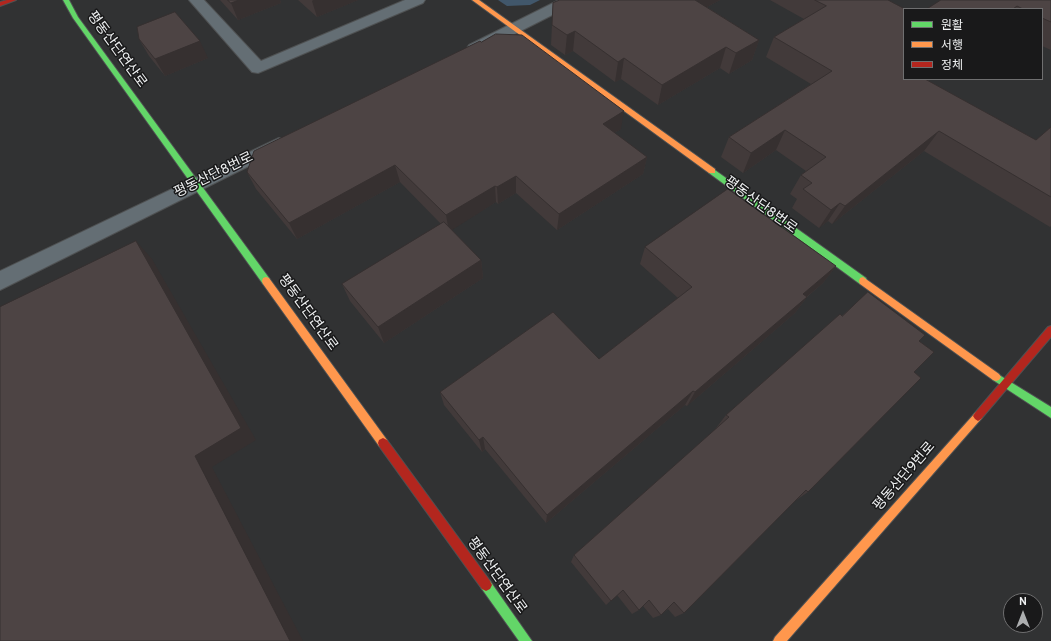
<!DOCTYPE html>
<html>
<head>
<meta charset="utf-8">
<style>
	body { margin:0 }
	#map { position:relative; width:1051px; height:641px; overflow:hidden; background:#313233; font-family:Overpass,"Noto Sans KR",sans-serif }
	canvas { display:block }
	.legend { position:absolute; left:903px; top:8px; width:140px; height:72px; box-sizing:border-box; background:#19191a; border:1px solid #6f6f70; margin:0; padding:5px 7px; list-style:none; font-size:12px; color:#eff1f2 }
	.legend li { display:flex; align-items:center; gap:8px; height:20px }
	.legend b { width:20px; border:1px solid #6f6f70 }
	.north { position:absolute; left:1003px; top:593px; width:40px; height:40px; box-sizing:border-box; background:#19191a; border:1px solid #6f6f70; border-radius:50%; rotate:0deg; font-size:11px; font-weight:700; line-height:16px; text-align:center; color:#eff1f2 }
	.north::after { content:''; display:block; margin:auto; width:14px; height:18px; background:#acaeaf; clip-path:polygon(50% 0,100% 100%,50% 72%,0 100%) }
</style>
</head>
<body>
<div id="map">
<canvas width="1051" height="641"></canvas>
<ul class="legend">
<li><b style="height:5px;background:#63d668"></b>원활</li>
<li><b style="height:5px;background:#ff974d"></b>서행</li>
<li><b style="height:5px;background:#b3261e"></b>정체</li>
</ul>
<div class="north">N</div>
</div>
<script>
const g = document.querySelector('canvas').getContext('2d');
g.lineJoin = 'round';
function fillPath(path, color) {
  g.fillStyle = color;
  g.fill(path, 'evenodd');
}
function stroke(path, color, width, dash) {
  g.strokeStyle = color;
  g.lineWidth = width;
  g.lineCap = dash ? 'butt' : 'round';
  g.setLineDash(dash || []);
  g.stroke(path);
}
function drawText(font, color, halo, rows, align = 'center') {
  g.font = font + ' Overpass,"Noto Sans KR",sans-serif';
  g.lineWidth = 3;
  g.setLineDash([]);
  g.textBaseline = 'middle';
  g.strokeStyle = halo;
  g.fillStyle = color;
  for (const [text, x, y, turn = 0] of rows) {
    g.save();
    g.translate(x, y);
    g.rotate((+turn || 0) * Math.PI / 180);
    g.textAlign = isNaN(turn) ? turn : align;
    if (halo) g.strokeText(text, 0, 0);
    g.fillText(text, 0, 0);
    g.restore();
  }
}
const green = new Path2D(`
	M 498,0 L 540,0 L 530,5 L 507,6 Z`);
const street = new Path2D(`
	M 189,0 L 204,0 L 261,61 L 405,0 L 425,0 L 423,3 L 258,73 L 252,72 Z
	M 559,0 L 578,0 L 576,3 L 481,51 L 475,53 L 469,51 L 467,48 L 469,45 Z
	M 279,138 L 285,140 L 288,144 L 285,148 L 0,290 L 0,271 Z`);
const fast = new Path2D(`
	M 63,0 L 69,0 L 78,17 L 269,278 L 270,281 L 269,284 L 263,284 L 73,18 Z
	M 712,168 L 866,278 L 867,281 L 866,284 L 860,284 L 709,173 L 709,169 Z
	M 996,373 L 1051,407 L 1051,418 L 993,380 L 991,377 L 993,374 Z
	M 486,579 L 490,581 L 532,641 L 519,641 L 482,589 L 480,585 L 482,581 Z`);
const slow = new Path2D(`
	M 472,0 L 479,0 L 715,169 L 715,173 L 709,173 Z
	M 266,277 L 269,278 L 387,440 L 388,443 L 387,446 L 383,448 L 379,446 L 263,284 L 262,281 L 263,278 Z
	M 863,277 L 999,374 L 1001,377 L 999,380 L 996,381 L 993,380 L 860,284 L 859,281 L 860,278 Z
	M 978,411 L 981,413 L 983,416 L 981,419 L 787,641 L 773,641 L 775,637 L 975,413 Z`);
const jam = new Path2D(`
	M 7,0 L 16,0 L 0,6 L 0,2 Z
	M 1051,326 L 1051,337 L 981,419 L 978,421 L 975,419 L 973,416 L 975,413 L 1048,327 Z
	M 383,438 L 387,440 L 490,581 L 492,585 L 490,589 L 486,591 L 482,589 L 379,446 L 378,443 L 379,440 Z`);
const wall = new Path2D(`
	M 220,0 L 280,0 L 281,3 L 238,20 Z
	M 298,0 L 358,0 L 317,17 Z
	M 560,0 L 720,0 L 707,7 L 759,40 L 752,60 L 729,74 L 720,68 L 658,105 L 621,79 L 615,82 L 573,51 L 565,55 L 551,45 L 553,3 Z
	M 770,0 L 888,0 L 931,79 L 928,81 L 1036,140 L 1051,127 L 1051,226 L 1050,227 L 924,151 L 832,224 L 828,221 L 819,228 L 792,208 L 797,199 L 790,194 L 801,175 L 806,171 L 776,150 L 743,173 L 721,157 L 729,137 L 811,84 L 766,57 L 774,37 L 804,19 Z
	M 1051,0 L 1051,50 L 1042,46 L 1042,9 L 927,9 Z
	M 139,39 L 208,58 L 165,76 L 149,56 Z
	M 621,129 L 614,133 L 647,157 L 643,174 L 557,230 L 516,193 L 498,204 L 496,202 L 451,230 L 481,260 L 483,278 L 384,343 L 350,301 L 342,284 L 441,224 L 400,182 L 297,239 L 256,189 L 247,172 Z
	M 645,247 L 836,266 L 823,283 L 807,297 L 795,313 L 687,406 L 685,405 L 546,523 L 485,449 L 482,452 L 444,405 L 440,392 L 599,359 L 678,298 L 640,264 Z
	M 842,316 L 919,341 L 914,372 L 808,492 L 795,501 L 684,613 L 675,617 L 668,609 L 661,615 L 653,618 L 643,606 L 639,610 L 632,614 L 617,595 L 606,605 L 571,562 L 574,555 L 717,428 L 716,428 L 726,415 Z`);
const shadedWall = new Path2D(`
	M 239,0 L 280,0 L 281,3 L 238,20 L 231,3 Z
	M 313,0 L 358,0 L 317,17 L 312,1 Z
	M 691,0 L 720,0 L 686,18 Z
	M 575,31 L 573,51 L 565,55 L 567,35 Z
	M 759,40 L 752,60 L 729,74 L 736,53 Z
	M 200,41 L 208,58 L 165,76 L 155,59 Z
	M 726,47 L 720,68 L 658,105 L 662,85 Z
	M 624,58 L 621,79 L 615,82 L 618,62 Z
	M 624,111 L 621,129 L 600,141 L 603,124 Z
	M 785,130 L 776,150 L 743,173 L 751,153 Z
	M 939,131 L 924,151 L 832,224 L 845,206 Z
	M 647,157 L 643,174 L 557,230 L 559,214 Z
	M 395,165 L 400,182 L 297,239 L 289,223 Z
	M 516,176 L 516,193 L 498,204 L 497,187 Z
	M 495,186 L 496,202 L 449,232 L 446,215 Z
	M 840,203 L 828,221 L 819,228 L 831,210 Z
	M 136,241 L 152,259 L 256,440 L 212,467 L 303,641 L 290,641 L 195,456 Z
	M 481,260 L 483,278 L 384,343 L 378,327 Z
	M 836,266 L 823,283 L 791,310 L 803,294 Z
	M 807,297 L 795,313 L 687,406 L 695,392 Z
	M 693,391 L 685,405 L 546,523 L 547,515 Z
	M 483,437 L 485,449 L 482,452 L 479,440 Z`);
const building = new Path2D(`
	M 228,0 L 239,0 L 231,3 Z
	M 560,0 L 695,0 L 759,40 L 736,53 L 726,47 L 662,85 L 624,58 L 618,62 L 575,31 L 567,35 L 552,25 L 553,3 Z
	M 815,0 L 888,0 L 905,9 L 904,9 L 904,79 L 925,79 L 1036,140 L 1051,127 L 1051,197 L 939,131 L 845,206 L 840,203 L 831,210 L 803,189 L 812,183 L 801,175 L 826,157 L 785,130 L 751,153 L 729,137 L 832,71 L 774,37 L 826,6 Z
	M 941,0 L 1051,0 L 1051,22 L 1042,18 L 1042,9 L 1023,9 L 1017,6 L 1013,9 L 927,9 Z
	M 175,12 L 200,41 L 155,59 L 139,39 L 137,27 Z
	M 496,34 L 522,35 L 624,111 L 603,124 L 647,157 L 559,214 L 516,176 L 497,187 L 495,186 L 446,215 L 395,165 L 289,223 L 247,172 L 254,151 L 480,41 L 481,42 Z
	M 728,189 L 836,266 L 803,294 L 807,297 L 695,392 L 693,391 L 547,515 L 483,437 L 479,440 L 440,392 L 553,312 L 599,359 L 692,287 L 645,247 Z
	M 444,222 L 481,260 L 378,327 L 342,284 Z
	M 136,241 L 241,428 L 195,456 L 290,641 L 0,641 L 0,307 Z
	M 868,292 L 925,335 L 919,341 L 934,352 L 914,372 L 921,378 L 808,492 L 806,490 L 684,613 L 674,602 L 661,615 L 649,600 L 639,610 L 623,590 L 611,601 L 574,555 L 729,417 L 726,415 L 840,314 L 842,316 Z`);
const streetNames = [
	["평동산단연산로",116,50,54],
	["평동산단8번로",214,176,-26],
	["평동산단8번로",760,206,36],
	["평동산단연산로",307,313,54],
	["평동산단9번로",905,477,-49],
	["평동산단연산로",496,576,54]
];
fillPath(green, '#41576b');
stroke(street, '#4f5152', 2);
stroke(fast, '#4f5152', 2);
stroke(slow, '#4f5152', 2);
stroke(jam, '#4f5152', 2);
fillPath(street, '#646e74');
fillPath(fast, '#63d668');
fillPath(slow, '#ff974d');
fillPath(jam, '#b3261e');
fillPath(wall, '#423a3a');
fillPath(shadedWall, '#363030');
fillPath(building, '#4d4444');
stroke(building, '#363030', 1);
drawText('14px', '#eff1f2', '#19191a', streetNames);
</script>
</body>
</html>
